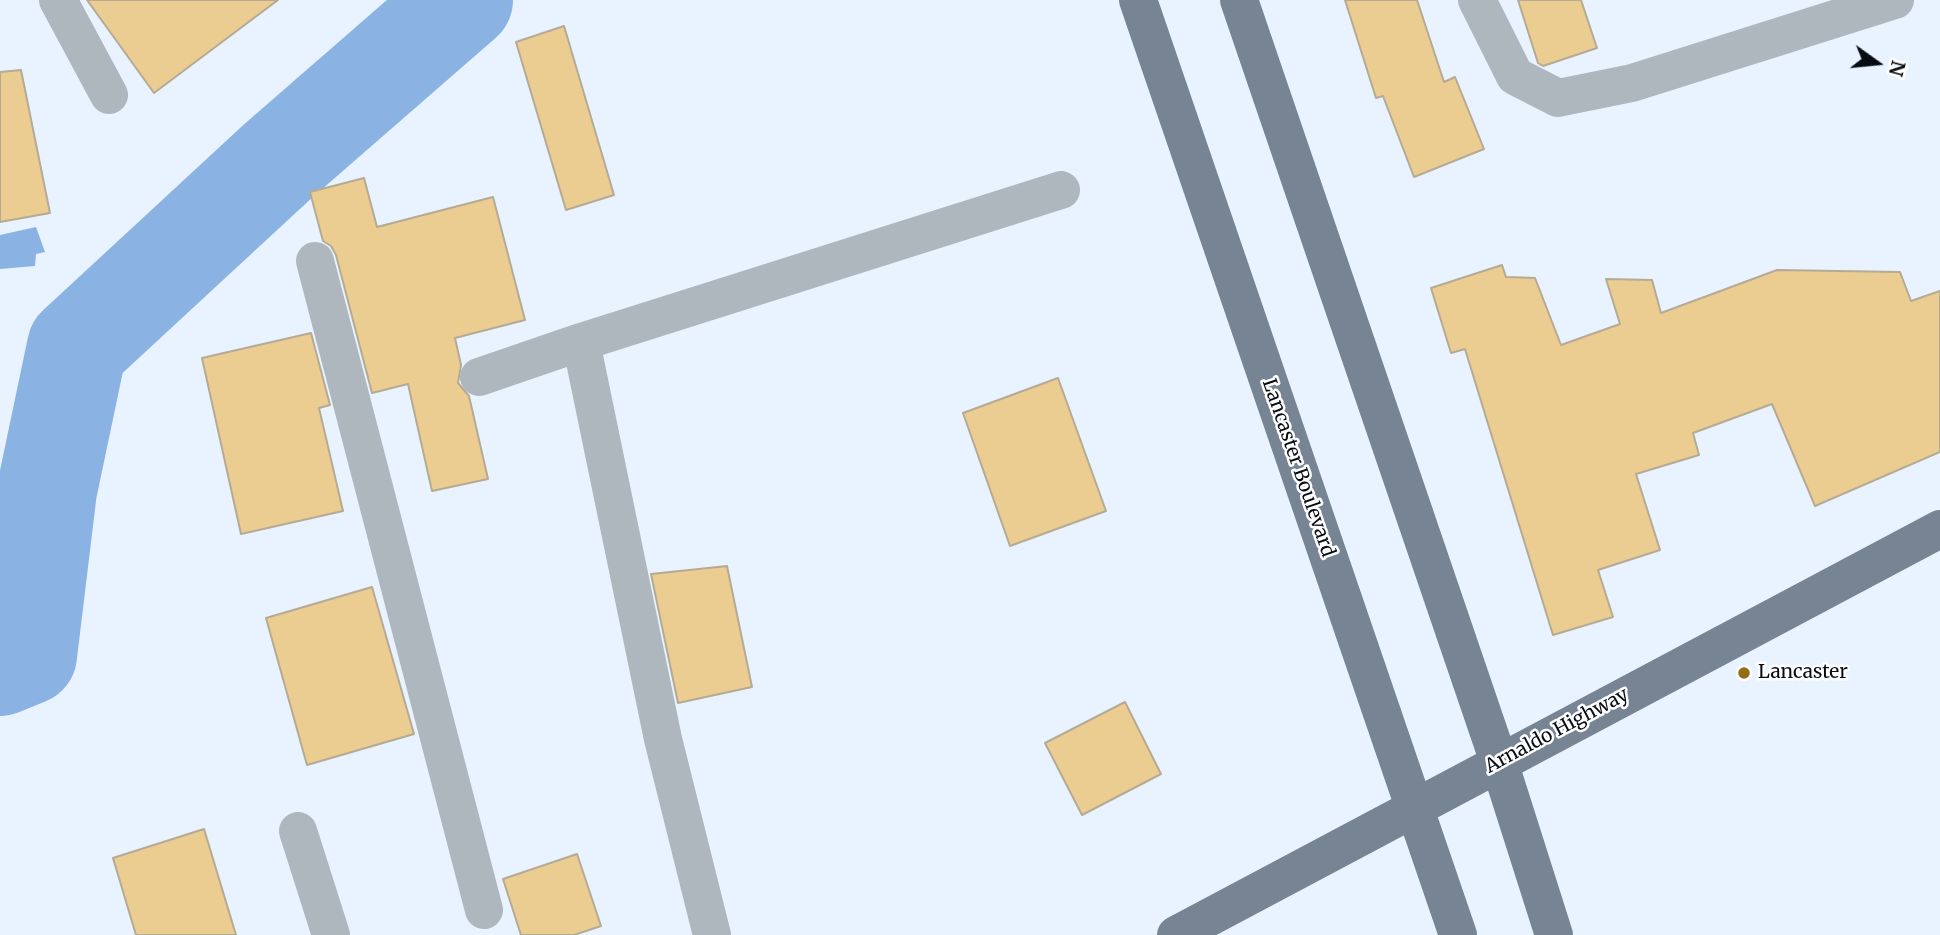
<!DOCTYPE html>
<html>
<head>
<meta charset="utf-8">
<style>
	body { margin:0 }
	#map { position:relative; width:1940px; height:935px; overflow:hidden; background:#e8f3ff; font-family:Merriweather,serif }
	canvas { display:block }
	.north { position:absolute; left:1842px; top:28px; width:70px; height:70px; -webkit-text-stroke:5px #fff; paint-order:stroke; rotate:105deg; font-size:19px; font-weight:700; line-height:28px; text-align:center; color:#070c13 }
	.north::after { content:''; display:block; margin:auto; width:24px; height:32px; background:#070c13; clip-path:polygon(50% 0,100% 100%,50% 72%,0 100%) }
</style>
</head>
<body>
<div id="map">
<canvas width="1940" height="935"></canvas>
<div class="north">N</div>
</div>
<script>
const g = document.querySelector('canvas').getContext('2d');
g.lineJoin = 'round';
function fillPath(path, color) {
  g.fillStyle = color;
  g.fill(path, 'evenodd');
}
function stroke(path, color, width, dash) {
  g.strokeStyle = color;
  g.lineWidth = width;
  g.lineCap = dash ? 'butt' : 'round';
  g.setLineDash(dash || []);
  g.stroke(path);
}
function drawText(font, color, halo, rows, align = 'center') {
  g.font = font + ' Merriweather,serif';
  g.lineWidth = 5;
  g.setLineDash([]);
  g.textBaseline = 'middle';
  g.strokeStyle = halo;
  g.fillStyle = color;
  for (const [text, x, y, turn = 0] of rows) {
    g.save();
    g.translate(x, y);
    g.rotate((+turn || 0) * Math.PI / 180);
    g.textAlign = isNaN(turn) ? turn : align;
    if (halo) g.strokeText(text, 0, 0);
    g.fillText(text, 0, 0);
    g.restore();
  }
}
const water = new Path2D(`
	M 36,227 L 45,252 L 36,254 L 35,266 L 0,269 L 0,235 Z`);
const river = new Path2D(`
	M 0,666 L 27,655 L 47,490 L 77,347 L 277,162 L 463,0`);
const building = new Path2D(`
	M 87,0 L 278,0 L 154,93 Z
	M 1345,0 L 1417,0 L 1444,82 L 1455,77 L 1484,149 L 1414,177 L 1383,96 L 1376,98 Z
	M 1518,0 L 1581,0 L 1597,48 L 1543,66 L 1538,63 Z
	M 564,26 L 614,195 L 566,210 L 516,42 Z
	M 21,70 L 50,213 L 0,222 L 0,72 Z
	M 364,178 L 377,227 L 493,197 L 525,320 L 455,338 L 461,365 L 458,383 L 469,396 L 488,479 L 432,491 L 408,384 L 372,393 L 336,255 L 331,246 L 323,241 L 310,192 Z
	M 1502,265 L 1506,277 L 1535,278 L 1561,345 L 1620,324 L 1606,279 L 1652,280 L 1661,313 L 1777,270 L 1900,272 L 1911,301 L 1940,291 L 1940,452 L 1815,506 L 1772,404 L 1693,433 L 1699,455 L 1636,474 L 1660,550 L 1598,570 L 1613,617 L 1553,635 L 1465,349 L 1451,353 L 1431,288 Z
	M 311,333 L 330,405 L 319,408 L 343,511 L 241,534 L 202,358 Z
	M 1058,378 L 1106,511 L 1010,546 L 963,413 Z
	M 727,566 L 752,687 L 678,703 L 651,574 Z
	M 372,587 L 414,734 L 307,765 L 266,618 Z
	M 1125,702 L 1161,774 L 1082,815 L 1045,743 Z
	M 204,829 L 236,935 L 136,935 L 113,858 Z
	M 577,854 L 601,926 L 574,935 L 521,935 L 503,879 Z`);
const minor = new Path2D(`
	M 58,0 L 109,95
	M 1477,0 L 1515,76 L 1558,98 L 1632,83 L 1895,0
	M 315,261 L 484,910
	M 479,377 L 581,342
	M 298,831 L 331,935
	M 712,935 L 663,739 L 581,342 L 1061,190`);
const major = new Path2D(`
	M 1138,0 L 1458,935
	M 1239,0 L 1499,762 L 1554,935
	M 1176,935 L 1940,529`);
const markers = [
	[1744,673,7,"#916d13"]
];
const streetNames = [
	["Lancaster Boulevard",1298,468,71],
	["Arnaldo Highway",1557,731,-28]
];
const poiNames = [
	["Lancaster",1758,673]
];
fillPath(water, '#8ab3e3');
stroke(river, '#8ab3e3', 100);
fillPath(building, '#ebcd92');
stroke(building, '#b5aa94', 2);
stroke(minor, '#aeb6be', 38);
stroke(major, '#768493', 38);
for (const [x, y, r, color] of markers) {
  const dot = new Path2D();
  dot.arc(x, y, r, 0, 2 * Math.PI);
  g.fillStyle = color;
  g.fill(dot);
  stroke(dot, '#fff', 2.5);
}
drawText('19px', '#070c13', '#fff', streetNames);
drawText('19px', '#070c13', '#fff', poiNames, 'left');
</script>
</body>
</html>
